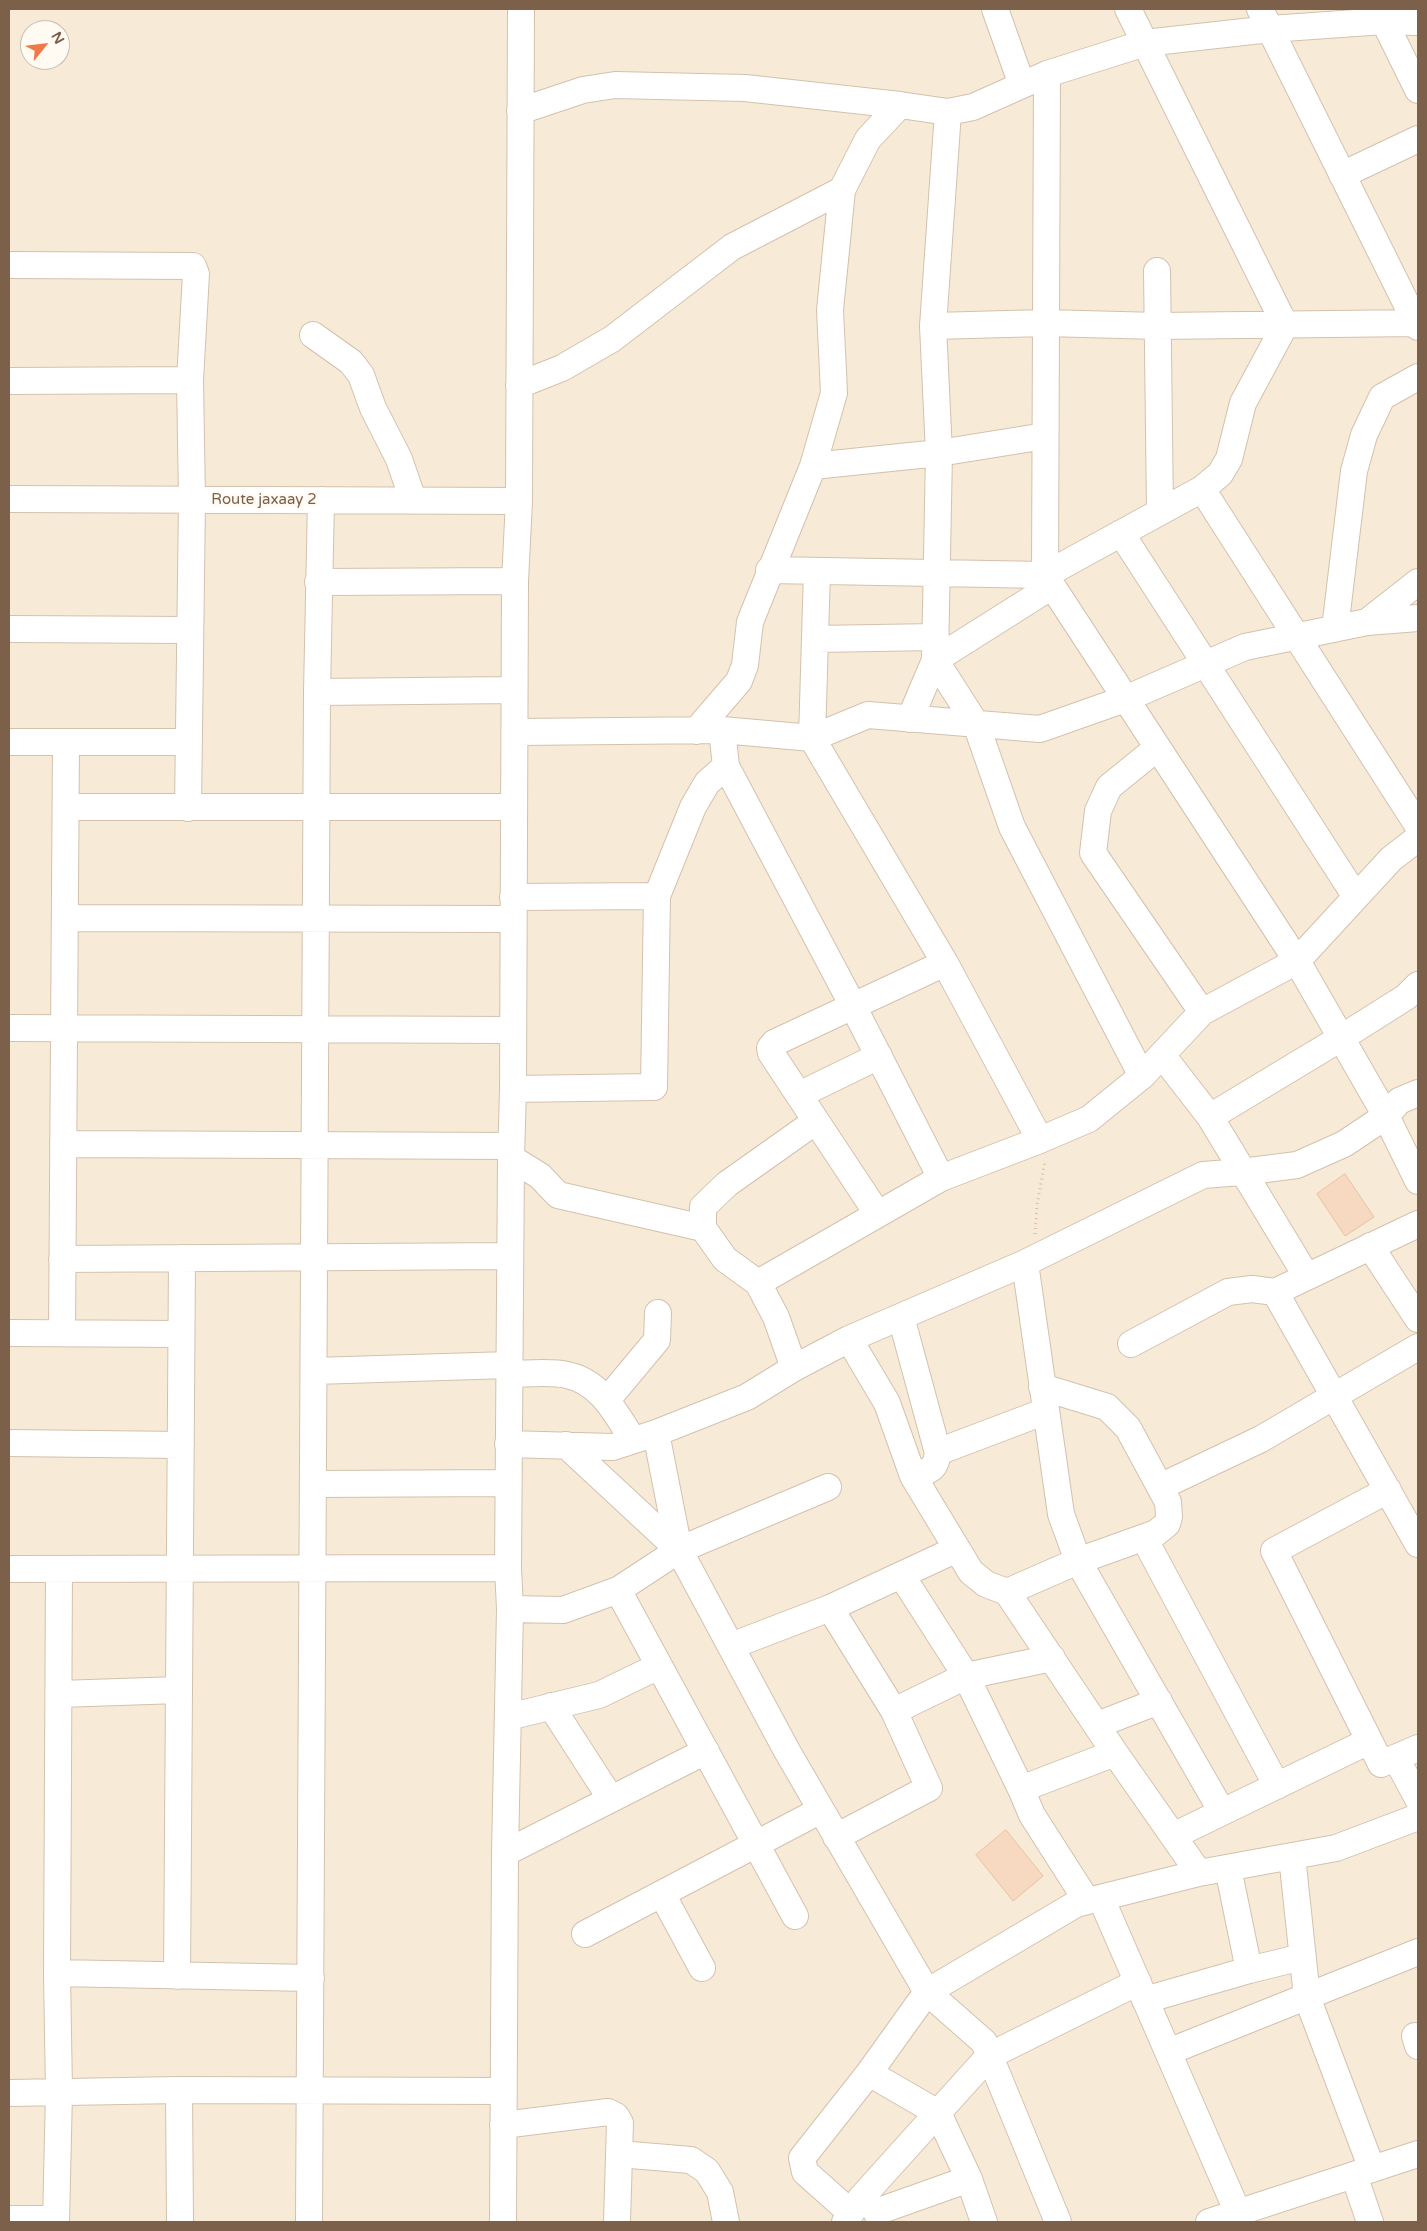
<!DOCTYPE html>
<html>
<head>
<meta charset="utf-8">
<style>
	body { margin:0 }
	#map { position:relative; width:1427px; height:2231px; overflow:hidden; background:#fef8eb; font-family:"Varela Round",sans-serif }
	canvas { display:block }
	.frame { position:absolute; inset:0; border:10px solid #7d604a; pointer-events:none }
	.north { position:absolute; left:20px; top:20px; width:50px; height:50px; box-sizing:border-box; background:#fffbf3; border:1px solid #cbbdaf; border-radius:50%; rotate:61deg; font-size:14px; font-weight:700; line-height:20px; text-align:center; color:#7d604a }
	.north::after { content:''; display:block; margin:auto; width:18px; height:22px; background:#f07948; clip-path:polygon(50% 0,100% 100%,50% 72%,0 100%) }
</style>
</head>
<body>
<div id="map">
<canvas width="1427" height="2231"></canvas>
<div class="frame"></div>
<div class="north">N</div>
</div>
<script>
const g = document.querySelector('canvas').getContext('2d');
g.lineJoin = 'round';
function fillPath(path, color) {
  g.fillStyle = color;
  g.fill(path, 'evenodd');
}
function stroke(path, color, width, dash) {
  g.strokeStyle = color;
  g.lineWidth = width;
  g.lineCap = dash ? 'butt' : 'round';
  g.setLineDash(dash || []);
  g.stroke(path);
}
function drawText(font, color, halo, rows, align = 'center') {
  g.font = font + ' "Varela Round",sans-serif';
  g.lineWidth = 5;
  g.setLineDash([]);
  g.textBaseline = 'middle';
  g.strokeStyle = halo;
  g.fillStyle = color;
  for (const [text, x, y, turn = 0] of rows) {
    g.save();
    g.translate(x, y);
    g.rotate((+turn || 0) * Math.PI / 180);
    g.textAlign = isNaN(turn) ? turn : align;
    if (halo) g.strokeText(text, 0, 0);
    g.fillText(text, 0, 0);
    g.restore();
  }
}
const residential = new Path2D(`
	M 9,9 L 1418,9 L 1418,2222 L 9,2222 ZM 30,30 L 60,30 L 60,60 L 30,60 Z`);
const building = new Path2D(`
	M 1345,1174 L 1374,1217 L 1345,1236 L 1317,1194 Z
	M 1006,1830 L 1043,1876 L 1013,1901 L 976,1855 Z`);
const path = new Path2D(`
	M 1035,1234 L 1037,1205 L 1045,1161`);
const minor = new Path2D(`
	M 995,9 L 1022,85
	M 1260,9 L 1418,327
	M 1384,9 L 1384,21 L 1418,90
	M 1047,74 L 1045,575 L 1297,961 L 1386,1116 L 1418,1181
	M 520,111 L 583,90 L 615,85 L 745,88 L 900,105
	M 948,112 L 933,326 L 939,453 L 935,660 L 976,724 L 1012,827 L 1142,1076
	M 1342,175 L 1418,139
	M 9,265 L 193,266 L 196,274 L 190,380 L 192,500 L 188,808
	M 1157,271 L 1160,511
	M 933,326 L 1045,323 L 1158,326 L 1418,323
	M 313,335 L 351,362 L 361,375 L 373,408 L 399,459 L 413,500
	M 9,381 L 190,380
	M 519,385 L 562,368 L 612,339 L 732,247 L 842,190 L 868,139 L 900,105 L 948,112 L 973,107 L 1047,74 L 1145,43 L 1270,29 L 1384,21 L 1418,22
	M 813,466 L 939,453 L 1045,436
	M 1202,489 L 1418,826
	M 9,499 L 519,501
	M 1121,533 L 1356,897
	M 769,570 L 1045,575 L 1202,489 L 1220,474 L 1229,459 L 1243,403 L 1285,325 L 1128,9
	M 817,571 L 812,738 L 945,963 L 1040,1140
	M 318,582 L 515,581
	M 1367,622 L 1418,618
	M 9,629 L 189,630
	M 1335,629 L 1354,471 L 1364,435 L 1382,397 L 1418,377
	M 815,639 L 936,637
	M 317,692 L 514,690
	M 910,719 L 935,660 L 1052,586
	M 722,730 L 726,766 L 853,1006 L 941,1178
	M 696,731 L 739,681 L 745,665 L 750,622 L 813,466 L 834,393 L 830,310 L 842,190
	M 516,732 L 722,730 L 812,738 L 868,715 L 1040,729 L 1125,699 L 1245,647 L 1367,622 L 1418,582
	M 9,742 L 188,742
	M 1157,748 L 1109,787 L 1098,811 L 1093,853 L 1202,1012
	M 66,807 L 513,807
	M 513,897 L 657,896 L 693,807 L 707,783 L 726,766
	M 65,918 L 513,919
	M 9,1028 L 512,1030
	M 1162,1055 L 1210,1117 L 1307,1277
	M 513,1089 L 654,1087 L 657,896
	M 799,1095 L 879,1056
	M 1210,1117 L 1341,1038 L 1406,997 L 1418,985
	M 63,1144 L 511,1146
	M 511,1158 L 540,1176 L 558,1195 L 703,1228 L 725,1259 L 758,1283 L 776,1317 L 794,1368 L 849,1339 L 1025,1263 L 1203,1175 L 1242,1172 L 1297,1165 L 1344,1144 L 1386,1116 L 1399,1101 L 1418,1093
	M 877,1213 L 771,1053 L 770,1048 L 774,1043 L 945,963
	M 703,1228 L 703,1207 L 727,1184 L 816,1121
	M 1370,1246 L 1418,1319
	M 62,1259 L 510,1256
	M 1025,1263 L 1061,1514 L 1078,1561 L 1222,1812
	M 758,1283 L 941,1178 L 1040,1140 L 1089,1119 L 1142,1076 L 1202,1012 L 1297,961 L 1391,859 L 1418,838
	M 1275,1292 L 1418,1544
	M 901,1317 L 938,1453
	M 9,1333 L 181,1334
	M 62,1333 L 66,742
	M 849,1339 L 887,1403 L 913,1476 L 971,1572 L 986,1584 L 1007,1592 L 1115,1753 L 1199,1873
	M 1131,1344 L 1228,1292 L 1252,1289 L 1275,1292 L 1418,1224
	M 314,1371 L 509,1365
	M 509,1374 C 526,1374 551,1371 567,1375 C 601,1382 616,1414 633,1440
	M 607,1400 L 657,1340 L 658,1313
	M 656,1433 L 679,1550 L 787,1751 L 927,1992 L 984,2042 L 1058,2222
	M 9,1443 L 181,1445
	M 508,1444 L 613,1447 L 656,1433 L 747,1397 L 794,1368
	M 566,1445 L 679,1550
	M 913,1476 C 930,1470 935,1471 938,1453 L 943,1450 L 1046,1411
	M 313,1484 L 508,1483
	M 1160,1487 L 1261,1439 L 1418,1347
	M 1388,1490 L 1274,1551 L 1381,1764 L 1418,1748
	M 1144,1538 L 1277,1786
	M 9,1569 L 508,1568
	M 902,1576 L 966,1676 L 1021,1789 L 1032,1815 L 1087,1901
	M 618,1590 L 795,1916
	M 1007,1592 L 1078,1561 L 1156,1533 L 1167,1524 L 1169,1517 L 1168,1502 L 1128,1428 L 1107,1407 L 1042,1387
	M 830,1608 L 894,1711 L 929,1788 L 836,1837
	M 510,1609 L 563,1610 L 618,1590 L 679,1550 L 828,1487
	M 731,1646 L 830,1608 L 957,1549
	M 59,1694 L 179,1690
	M 551,1706 L 611,1799
	M 894,1711 L 966,1676 L 1052,1658
	M 508,1717 L 599,1695 L 659,1666
	M 1097,1725 L 1159,1701
	M 1396,1758 L 1418,1799
	M 1021,1789 L 1115,1753
	M 1173,1836 L 1369,1741
	M 505,1853 L 706,1751
	M 1292,1856 L 1307,1997 L 1372,2169
	M 1228,1868 L 1249,1970
	M 662,1894 L 702,1968
	M 1101,1898 L 1238,2213
	M 585,1934 L 821,1810
	M 57,1973 L 311,1978
	M 177,1976 L 182,1258
	M 1145,2000 L 1249,1970 L 1302,1957
	M 1415,2036 L 1418,2046
	M 1168,2052 L 1418,1952
	M 869,2073 L 938,2113 L 969,2179 L 984,2222
	M 179,2090 L 180,2222
	M 9,2093 L 179,2090 L 503,2091
	M 503,2125 L 608,2112 L 616,2116 L 620,2123 L 617,2222
	M 619,2154 L 691,2160 L 707,2171 L 720,2192 L 726,2222
	M 1354,2175 L 1370,2222
	M 876,2212 L 969,2179
	M 851,2213 L 805,2172 L 802,2158 L 869,2073 L 927,1992 L 1076,1904 L 1199,1873 L 1336,1848 L 1418,1817
	M 9,2219 L 56,2219
	M 56,2222 L 59,2092 L 57,1973 L 59,1569
	M 309,2222 L 317,692 L 321,500
	M 503,2222 L 505,1853 L 510,1609 L 508,1568 L 511,1158 L 513,1089 L 515,581 L 519,501 L 521,9
	M 845,2222 L 861,2198 L 989,2056 L 1138,1982
	M 1209,2222 L 1418,2154`);
const streetNames = [
	["Route jaxaay 2",264,500]
];
fillPath(residential, '#f7ebd8');
fillPath(building, '#f6d9c0');
stroke(building, '#eac19f', 1);
stroke(minor, '#d3c1ae', 28);
stroke(path, '#dcbca2', 3, [1, 4]);
stroke(minor, '#fff', 26);
drawText('15px', '#7d604a', '#fffbf3', streetNames);
</script>
</body>
</html>
